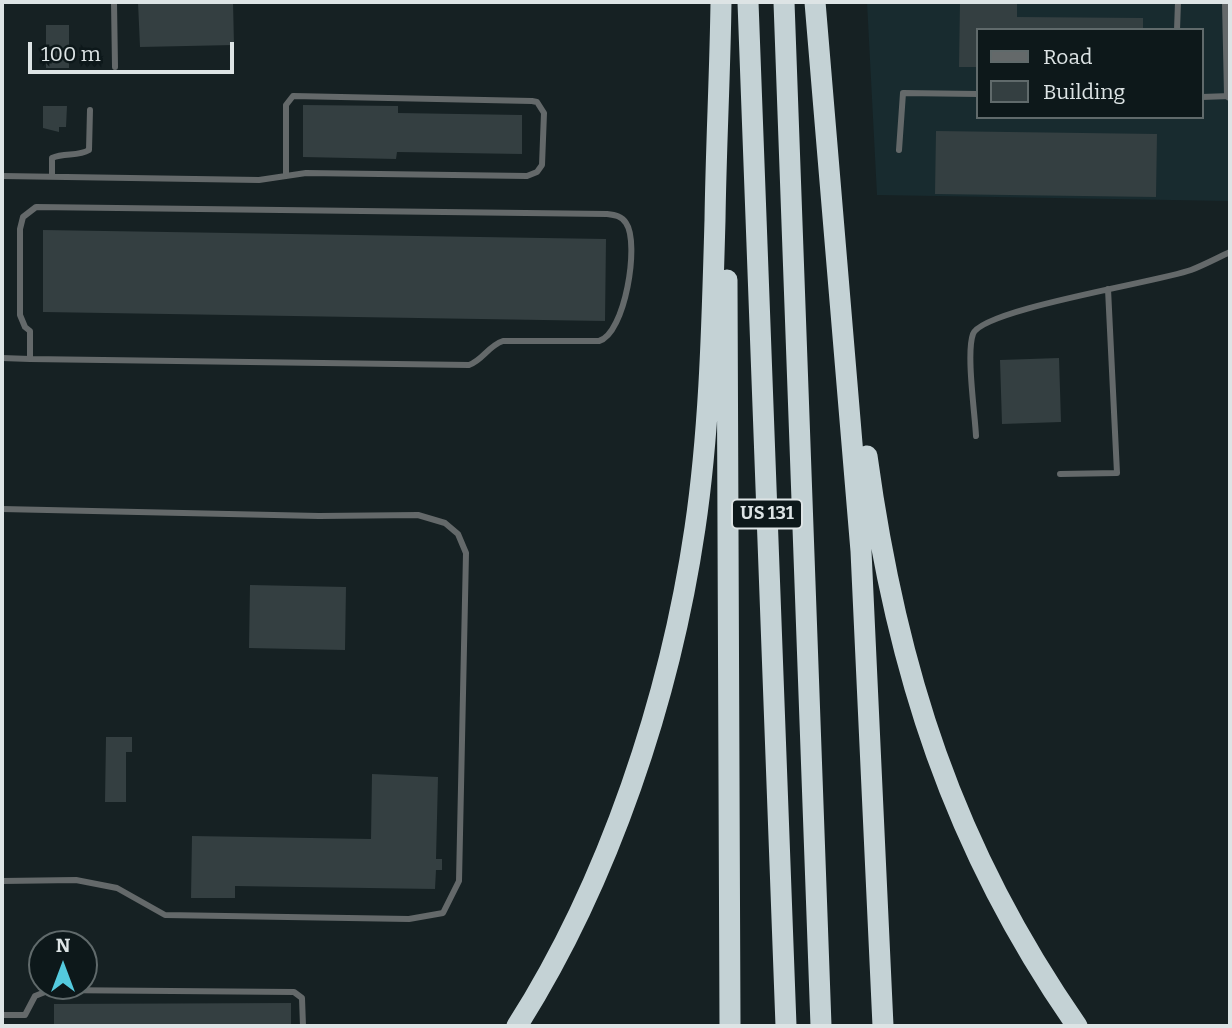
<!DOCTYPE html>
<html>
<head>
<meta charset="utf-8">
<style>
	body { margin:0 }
	#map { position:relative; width:1232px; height:1028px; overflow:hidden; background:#162123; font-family:Bitter,serif }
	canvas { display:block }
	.frame { position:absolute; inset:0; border:4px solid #dde4e5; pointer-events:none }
	.legend { position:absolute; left:976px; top:28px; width:228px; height:91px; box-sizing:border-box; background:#0d181a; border:2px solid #606a6b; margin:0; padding:9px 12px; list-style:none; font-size:21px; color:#dde4e5 }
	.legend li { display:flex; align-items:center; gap:14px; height:35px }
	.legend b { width:35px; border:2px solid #606a6b }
	.north { position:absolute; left:28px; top:930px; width:70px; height:70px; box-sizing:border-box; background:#0d181a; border:2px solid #606a6b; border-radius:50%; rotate:0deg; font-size:19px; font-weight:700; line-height:28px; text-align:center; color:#dde4e5 }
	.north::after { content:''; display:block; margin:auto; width:24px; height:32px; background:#54cade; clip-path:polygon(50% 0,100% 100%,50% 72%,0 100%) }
	.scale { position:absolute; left:28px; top:42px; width:206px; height:32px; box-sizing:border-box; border:4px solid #dde4e5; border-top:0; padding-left:9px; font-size:21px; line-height:24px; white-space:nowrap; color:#dde4e5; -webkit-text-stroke:5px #0d181a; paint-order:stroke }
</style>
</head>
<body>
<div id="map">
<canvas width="1232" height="1028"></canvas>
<div class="frame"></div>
<ul class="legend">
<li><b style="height:9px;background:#64696a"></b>Road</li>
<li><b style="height:19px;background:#343f41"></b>Building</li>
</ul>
<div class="north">N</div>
<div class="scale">100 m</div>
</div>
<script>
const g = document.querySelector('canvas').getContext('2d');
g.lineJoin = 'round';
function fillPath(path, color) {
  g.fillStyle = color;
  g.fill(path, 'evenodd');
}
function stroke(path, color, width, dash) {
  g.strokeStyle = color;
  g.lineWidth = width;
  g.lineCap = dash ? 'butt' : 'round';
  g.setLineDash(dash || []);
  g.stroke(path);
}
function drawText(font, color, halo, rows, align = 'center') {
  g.font = font + ' Bitter,serif';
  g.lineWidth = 7;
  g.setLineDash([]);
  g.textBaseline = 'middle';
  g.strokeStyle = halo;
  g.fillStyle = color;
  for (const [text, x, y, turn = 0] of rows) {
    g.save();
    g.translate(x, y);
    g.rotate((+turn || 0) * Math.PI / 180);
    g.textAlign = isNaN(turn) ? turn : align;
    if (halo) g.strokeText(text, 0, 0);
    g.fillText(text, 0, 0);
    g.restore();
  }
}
const built = new Path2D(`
	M 867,2 L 1230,2 L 1230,201 L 877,195 ZM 978,30 L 1202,30 L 1202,117 L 978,117 Z`);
const building = new Path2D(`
	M 138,2 L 233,2 L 234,45 L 140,47 Z
	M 960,2 L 1017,2 L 1017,17 L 1143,18 L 1143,30 L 978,30 L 978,67 L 959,67 Z
	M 46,25 L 69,25 L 69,68 L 46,68 Z
	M 303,105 L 398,106 L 398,113 L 522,115 L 522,154 L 397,152 L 396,159 L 303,157 Z
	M 43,106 L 67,106 L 66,127 L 59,127 L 59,132 L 43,128 Z
	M 936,131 L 1157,134 L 1156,197 L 935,194 Z
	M 43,230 L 606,239 L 605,321 L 43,312 Z
	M 1059,358 L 1061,422 L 1002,424 L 1000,360 Z
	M 250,585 L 346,587 L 345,650 L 249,648 Z
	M 106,737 L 132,737 L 132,752 L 126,752 L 126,802 L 105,802 Z
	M 372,774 L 438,777 L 436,859 L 442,859 L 442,870 L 436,870 L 435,889 L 235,886 L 235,898 L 191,898 L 192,836 L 371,839 Z
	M 291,1003 L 291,1026 L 54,1026 L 54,1004 Z`);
const lane = new Path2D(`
	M 114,2 L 115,67
	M 1177,30 L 1178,2
	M 1202,97 L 1230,96
	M 899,150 L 903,93 L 978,94
	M 2,176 L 259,180 L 306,173 L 527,176 L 537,172 L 542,165 L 544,113 L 537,102 L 532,101 L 293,96 L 286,105 L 286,176
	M 52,177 L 52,158 C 64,152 78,157 89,150 L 90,110
	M 2,358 L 30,359 L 469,365 C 483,360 488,346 503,341 L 599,341 C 625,334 640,243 626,223 C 622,216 615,215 607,214 L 36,207 L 23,217 L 20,229 L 20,315 L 25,327 L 30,331 L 30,359
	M 976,436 C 975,414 966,353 973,334 C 982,309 1158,282 1191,270 C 1204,265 1217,258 1230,252
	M 1060,474 L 1117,473 L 1108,289
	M 2,509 L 319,516 L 418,515 L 445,523 L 458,534 L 466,553 L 459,881 L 443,913 L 409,919 L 165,915 L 117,888 L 76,880 L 2,881
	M 2,1015 L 25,1015 L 35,996 L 50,990 L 294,992 L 302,998 L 303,1026`);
const street = new Path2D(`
	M 1228,2 L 1230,95`);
const highway = new Path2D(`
	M 748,2 L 786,1026
	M 784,2 L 821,1026
	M 815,2 L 861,551 L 883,1026
	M 727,280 L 730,1026
	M 867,456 C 896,669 953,848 1077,1026
	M 517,1026 C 609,881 670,698 695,528 C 710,426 712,322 715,220 C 716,147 720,75 721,2`);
const shields = [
	[767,514,70]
];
const shieldNames = [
	["US 131",767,514]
];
fillPath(built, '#182b2f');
fillPath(building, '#343f41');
stroke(lane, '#64696a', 6);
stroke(street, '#64696a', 12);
stroke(highway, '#c4d2d5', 21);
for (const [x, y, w] of shields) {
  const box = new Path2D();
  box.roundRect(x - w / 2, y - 14.5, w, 29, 5);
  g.fillStyle = '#0d181a';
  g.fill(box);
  stroke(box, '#dde4e5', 2);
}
drawText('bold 18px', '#dde4e5', null, shieldNames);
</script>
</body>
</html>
